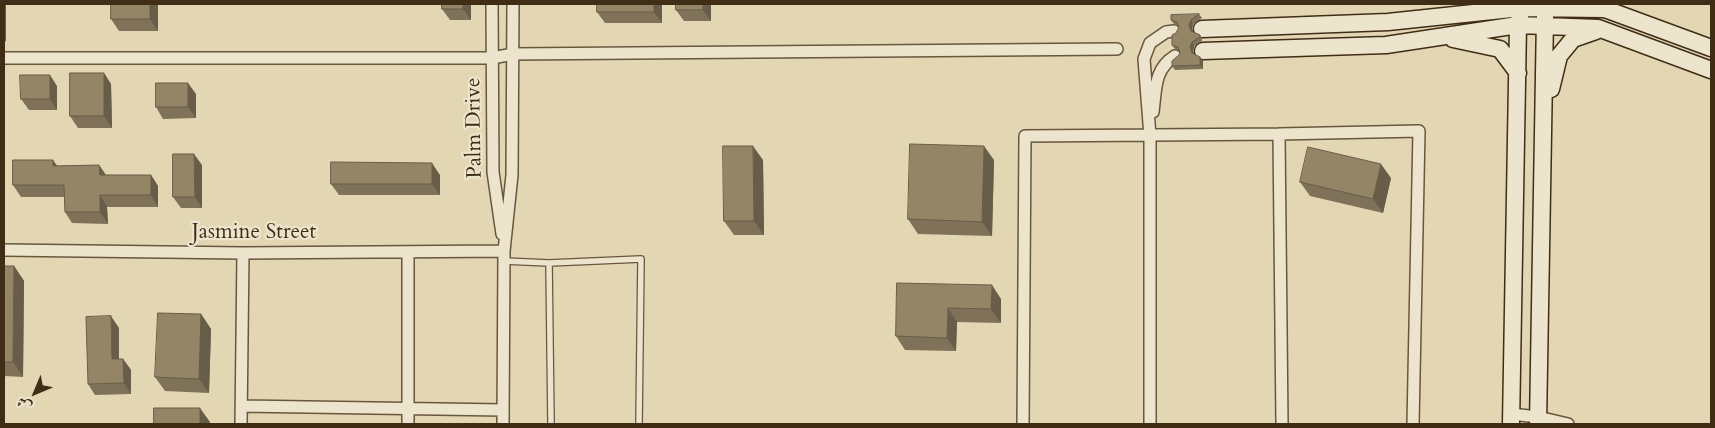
<!DOCTYPE html>
<html>
<head>
<meta charset="utf-8">
<style>
	body { margin:0 }
	#map { position:relative; width:1715px; height:428px; overflow:hidden; background:#e3d6b2; font-family:Cardo,Amiri,serif }
	canvas { display:block }
	.frame { position:absolute; inset:0; border:5px solid #3f2d16; pointer-events:none }
	.north { position:absolute; left:10px; top:368px; width:50px; height:50px; -webkit-text-stroke:4px #ede4cd; paint-order:stroke; rotate:225deg; font-size:14px; font-weight:700; line-height:20px; text-align:center; color:#3f2d16 }
	.north::after { content:''; display:block; margin:auto; width:18px; height:22px; background:#3f2d16; clip-path:polygon(50% 0,100% 100%,50% 72%,0 100%) }
</style>
</head>
<body>
<div id="map">
<canvas width="1715" height="428"></canvas>
<div class="frame"></div>
<div class="north">ش</div>
</div>
<script>
const g = document.querySelector('canvas').getContext('2d');
g.lineJoin = 'round';
function stroke(path, color, width, dash) {
  g.strokeStyle = color;
  g.lineWidth = width;
  g.lineCap = dash ? 'butt' : 'round';
  g.setLineDash(dash || []);
  g.stroke(path);
}
function fillPath(path, color) {
  g.fillStyle = color;
  g.fill(path, 'evenodd');
}
function drawText(font, color, halo, rows, align = 'center') {
  g.font = font + ' Cardo,serif';
  g.lineWidth = 4.5;
  g.setLineDash([]);
  g.textBaseline = 'middle';
  g.strokeStyle = halo;
  g.fillStyle = color;
  for (const [text, x, y, turn = 0] of rows) {
    g.save();
    g.translate(x, y);
    g.rotate((+turn || 0) * Math.PI / 180);
    g.textAlign = isNaN(turn) ? turn : align;
    if (halo) g.strokeText(text, 0, 0);
    g.fillText(text, 0, 0);
    g.restore();
  }
}
const lane = new Path2D(`
	M 504,261 L 549,263 L 641,259 L 639,424
	M 549,263 L 551,424`);
const street = new Path2D(`
	M 492,4 L 493,172 L 502,234
	M 4,58 L 492,58 L 513,54 L 1117,49
	M 1153,112 C 1156,89 1154,69 1175,56
	M 1279,134 L 1282,424
	M 4,250 L 243,253 L 504,251
	M 242,406 L 503,410
	M 1511,414 L 1538,417 L 1568,424
	M 241,424 L 243,253
	M 408,424 L 408,252
	M 503,424 L 504,251 L 512,175 L 513,4
	M 1023,424 L 1025,136 L 1279,134 L 1419,131 L 1413,424
	M 1150,424 L 1150,136 L 1144,59 L 1150,43 L 1166,32 L 1174,31`);
const secondary = new Path2D(`
	M 1202,29 L 1388,22 L 1521,8 L 1605,9 L 1711,48
	M 1453,39 L 1500,49 L 1518,73
	M 1203,51 L 1386,45 L 1518,25 L 1598,28 L 1711,70
	M 1551,89 L 1559,56 L 1573,39 L 1596,31
	M 1511,424 L 1518,25 L 1520,16
	M 1538,424 L 1545,17`);
const wall = new Path2D(`
	M 158,4 L 158,31 L 119,31 L 111,19 Z
	M 471,4 L 471,20 L 450,20 L 442,9 Z
	M 597,4 L 662,4 L 662,23 L 605,23 L 597,12 Z
	M 676,4 L 711,4 L 711,21 L 684,21 L 676,10 Z
	M 1199,14 L 1202,18 L 1193,24 L 1192,29 L 1193,32 L 1200,35 L 1202,39 L 1202,41 L 1194,46 L 1193,51 L 1194,54 L 1203,61 L 1203,69 L 1175,70 L 1172,66 L 1179,55 L 1180,52 L 1179,51 L 1175,49 L 1172,45 L 1179,27 L 1178,26 L 1174,24 L 1171,20 Z
	M 104,73 L 111,84 L 112,128 L 78,128 L 70,116 Z
	M 57,86 L 57,110 L 29,110 L 21,99 Z
	M 196,94 L 196,118 L 163,119 L 156,107 Z
	M 763,160 L 764,235 L 734,235 L 724,221 Z
	M 994,160 L 992,236 L 918,234 L 908,219 Z
	M 99,165 L 106,175 L 151,175 L 158,186 L 158,207 L 107,207 L 108,224 L 72,223 L 65,212 L 64,197 L 21,197 L 13,185 L 57,166 Z
	M 202,165 L 202,208 L 181,208 L 173,197 Z
	M 440,175 L 440,195 L 339,195 L 331,184 Z
	M 1391,178 L 1383,213 L 1310,196 L 1300,182 Z
	M 4,266 L 14,266 L 24,281 L 23,377 L 4,376 Z
	M 897,283 L 1001,299 L 1001,323 L 957,322 L 956,351 L 905,350 L 896,336 Z
	M 201,314 L 211,329 L 209,393 L 165,391 L 155,377 Z
	M 119,328 L 119,359 L 123,359 L 131,370 L 131,394 L 95,395 L 88,384 Z`);
const shadedWall = new Path2D(`
	M 4,4 L 6,4 L 6,42 L 4,39 Z
	M 150,4 L 158,4 L 158,31 L 150,19 Z
	M 463,4 L 471,4 L 471,20 L 463,9 Z
	M 654,4 L 662,4 L 662,23 L 654,12 Z
	M 703,4 L 711,4 L 711,21 L 703,10 Z
	M 1191,20 L 1193,24 L 1192,29 L 1194,35 L 1191,31 L 1189,25 Z
	M 1192,42 L 1194,46 L 1193,51 L 1195,57 L 1192,53 L 1190,47 Z
	M 1200,57 L 1203,61 L 1203,69 L 1200,65 Z
	M 104,73 L 111,84 L 112,128 L 104,116 Z
	M 50,75 L 57,86 L 57,110 L 50,99 Z
	M 188,83 L 196,94 L 196,118 L 188,107 Z
	M 753,146 L 763,160 L 764,235 L 754,221 Z
	M 984,146 L 994,160 L 992,236 L 982,222 Z
	M 194,154 L 202,165 L 202,208 L 195,197 Z
	M 53,160 L 61,171 L 53,166 Z
	M 432,163 L 440,175 L 440,195 L 432,184 Z
	M 1381,164 L 1391,178 L 1383,213 L 1373,199 Z
	M 99,165 L 107,177 L 100,175 Z
	M 151,175 L 158,186 L 158,207 L 151,195 Z
	M 100,195 L 107,207 L 108,224 L 100,212 Z
	M 14,266 L 24,281 L 23,377 L 13,362 Z
	M 992,285 L 1001,299 L 1001,323 L 991,309 Z
	M 948,308 L 957,322 L 956,351 L 947,338 Z
	M 201,314 L 211,329 L 209,393 L 199,379 Z
	M 111,316 L 119,328 L 119,370 L 112,359 Z
	M 123,359 L 131,370 L 131,394 L 124,383 Z
	M 200,408 L 210,422 L 210,424 L 200,424 Z`);
const building = new Path2D(`
	M 111,4 L 150,4 L 150,19 L 111,19 Z
	M 442,4 L 463,4 L 463,9 L 442,9 Z
	M 597,4 L 654,4 L 654,12 L 597,12 Z
	M 676,4 L 703,4 L 703,10 L 676,10 Z
	M 1199,14 L 1191,20 L 1189,25 L 1191,31 L 1200,35 L 1200,37 L 1192,42 L 1190,47 L 1192,53 L 1200,57 L 1200,65 L 1172,66 L 1172,61 L 1179,55 L 1180,52 L 1178,47 L 1172,45 L 1172,35 L 1176,33 L 1179,27 L 1177,22 L 1171,20 L 1171,15 Z
	M 70,73 L 104,73 L 104,116 L 70,116 Z
	M 20,75 L 50,75 L 50,99 L 21,99 Z
	M 156,83 L 188,83 L 188,107 L 156,107 Z
	M 910,144 L 984,146 L 982,222 L 908,219 Z
	M 723,146 L 753,146 L 754,221 L 724,221 Z
	M 1308,147 L 1381,164 L 1373,199 L 1300,182 Z
	M 173,154 L 194,154 L 195,197 L 173,197 Z
	M 13,160 L 53,160 L 53,166 L 99,165 L 100,175 L 151,175 L 151,195 L 100,195 L 100,212 L 65,212 L 64,185 L 13,185 Z
	M 331,162 L 432,163 L 432,184 L 331,184 Z
	M 4,266 L 14,266 L 13,362 L 4,362 Z
	M 897,283 L 992,285 L 991,309 L 948,308 L 947,338 L 896,336 Z
	M 158,313 L 201,314 L 199,379 L 155,377 Z
	M 111,316 L 112,359 L 123,359 L 124,383 L 88,384 L 86,317 Z
	M 154,408 L 200,408 L 200,424 L 154,424 Z`);
const streetNames = [
	["Palm Drive",475,128,-91],
	["Jasmine Street",254,233]
];
stroke(lane, '#68573d', 8);
stroke(street, '#68573d', 14);
stroke(secondary, '#3f2d16', 19);
stroke(lane, '#ede4cd', 5.5);
stroke(street, '#ede4cd', 11);
stroke(secondary, '#ede4cd', 16);
fillPath(wall, '#7f7259');
fillPath(shadedWall, '#685d48');
fillPath(building, '#948567');
stroke(building, '#685d48', 1);
drawText('21px', '#3f2d16', '#ede4cd', streetNames);
</script>
</body>
</html>
